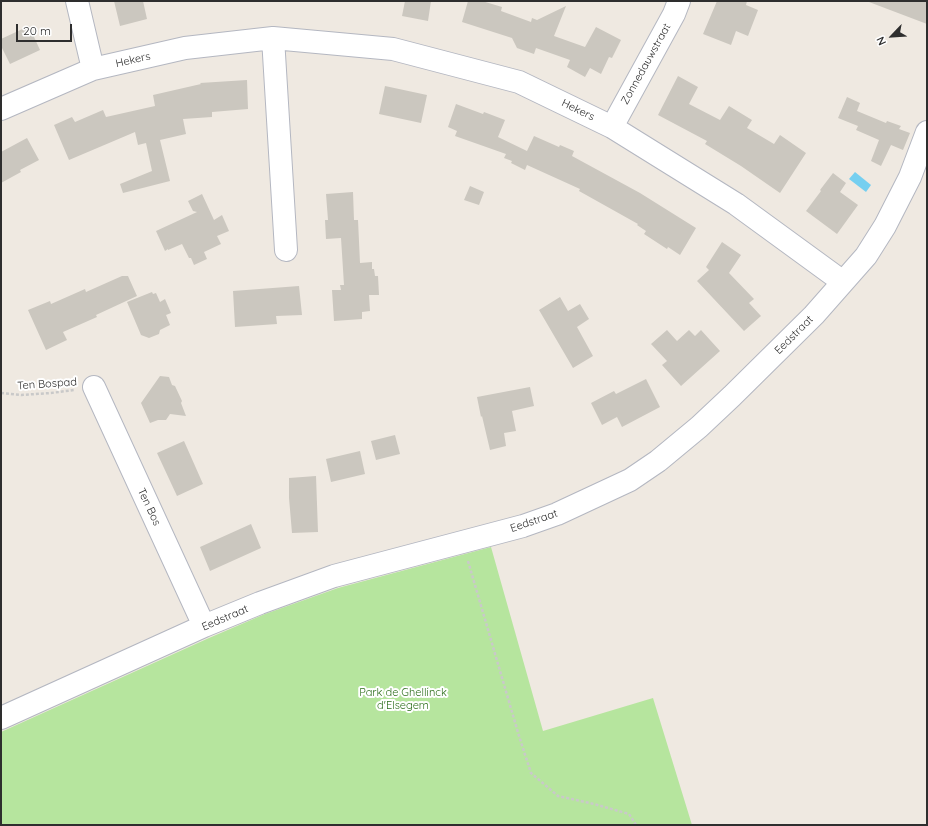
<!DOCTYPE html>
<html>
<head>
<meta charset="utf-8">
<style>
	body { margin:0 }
	#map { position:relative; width:928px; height:826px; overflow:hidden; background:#efe9e1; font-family:Quicksand,sans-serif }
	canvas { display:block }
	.frame { position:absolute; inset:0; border:2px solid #2e2e2e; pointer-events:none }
	.north { position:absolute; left:872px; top:16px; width:40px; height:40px; -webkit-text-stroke:3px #fff; paint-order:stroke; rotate:245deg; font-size:11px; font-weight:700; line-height:16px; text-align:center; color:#2e2e2e }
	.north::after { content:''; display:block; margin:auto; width:14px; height:18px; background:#2e2e2e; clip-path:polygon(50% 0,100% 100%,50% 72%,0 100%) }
	.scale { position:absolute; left:16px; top:24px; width:56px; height:18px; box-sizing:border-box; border:2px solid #2e2e2e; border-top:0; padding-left:5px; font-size:12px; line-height:14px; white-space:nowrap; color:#2e2e2e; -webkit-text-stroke:3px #fff; paint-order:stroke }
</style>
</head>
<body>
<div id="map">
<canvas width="928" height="826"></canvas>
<div class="frame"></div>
<div class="north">N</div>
<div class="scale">20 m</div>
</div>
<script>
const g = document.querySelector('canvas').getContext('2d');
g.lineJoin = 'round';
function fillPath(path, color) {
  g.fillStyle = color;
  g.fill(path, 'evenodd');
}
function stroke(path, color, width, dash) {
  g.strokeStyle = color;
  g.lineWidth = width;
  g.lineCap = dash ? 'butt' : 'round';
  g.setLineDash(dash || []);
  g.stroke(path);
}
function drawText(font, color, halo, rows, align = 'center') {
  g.font = font + ' Quicksand,sans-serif';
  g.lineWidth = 4;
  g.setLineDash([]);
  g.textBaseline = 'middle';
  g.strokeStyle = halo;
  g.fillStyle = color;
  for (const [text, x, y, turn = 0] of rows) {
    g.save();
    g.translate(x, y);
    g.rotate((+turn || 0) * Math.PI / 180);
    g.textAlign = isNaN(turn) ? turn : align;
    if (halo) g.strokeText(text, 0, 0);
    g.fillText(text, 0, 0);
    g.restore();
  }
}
const green = new Path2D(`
	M 491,547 L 543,731 L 653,698 L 692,825 L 1,825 L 1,732 L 209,638 L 265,614 L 338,588 Z`);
const water = new Path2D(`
	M 855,172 L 871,185 L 866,192 L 849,179 Z`);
const building = new Path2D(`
	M 114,1 L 143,1 L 147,19 L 120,26 Z
	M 405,1 L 431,1 L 428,21 L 402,16 Z
	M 468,1 L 482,1 L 502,7 L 501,11 L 531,22 L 532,18 L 537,20 L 566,6 L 554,36 L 585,47 L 596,27 L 621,40 L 612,58 L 609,57 L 601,74 L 590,68 L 585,77 L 567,67 L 570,60 L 536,48 L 534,54 L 517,48 L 512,38 L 462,22 Z
	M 717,1 L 747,1 L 746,5 L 758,10 L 748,36 L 736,31 L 731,45 L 703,34 Z
	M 869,1 L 927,1 L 927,24 L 869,2 Z
	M 29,26 L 40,50 L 10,64 L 1,46 L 1,39 Z
	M 678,76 L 698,87 L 689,104 L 720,120 L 729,106 L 752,120 L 747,128 L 774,144 L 780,135 L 806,153 L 780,193 L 741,166 L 705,144 L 707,141 L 658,115 Z
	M 247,80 L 248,109 L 212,112 L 212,117 L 183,119 L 186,134 L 160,140 L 170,181 L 123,193 L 120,184 L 152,171 L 146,143 L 138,145 L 135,132 L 69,160 L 54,125 L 72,117 L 75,122 L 103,110 L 106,117 L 155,106 L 153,95 L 201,84 L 200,83 Z
	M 385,86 L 427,95 L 421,123 L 379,114 Z
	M 847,97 L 860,103 L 857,111 L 886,123 L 887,121 L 901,126 L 899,129 L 910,133 L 903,150 L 891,145 L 881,166 L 871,161 L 879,140 L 856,130 L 858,126 L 838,118 Z
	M 456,104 L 483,114 L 484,112 L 505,120 L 498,137 L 527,151 L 534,136 L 559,147 L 560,145 L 574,151 L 572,156 L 640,193 L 696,228 L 680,255 L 668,247 L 667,249 L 644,234 L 646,231 L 637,225 L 638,224 L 579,191 L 580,189 L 527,165 L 525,170 L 511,163 L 512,161 L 504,158 L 506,154 L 455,136 L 457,131 L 448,127 Z
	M 27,138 L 39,160 L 20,170 L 21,172 L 1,183 L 1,152 Z
	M 833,173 L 846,183 L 840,192 L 858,205 L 837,234 L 806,211 L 821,191 L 820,190 Z
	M 470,186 L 484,192 L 479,205 L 464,200 Z
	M 353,192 L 354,220 L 358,220 L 360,263 L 372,262 L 372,269 L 374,269 L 375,276 L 378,276 L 379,295 L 369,295 L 370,311 L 362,312 L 362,319 L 334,321 L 332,290 L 341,290 L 340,285 L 344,285 L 341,238 L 326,239 L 325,220 L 328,220 L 326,194 Z
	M 202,194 L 214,220 L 222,215 L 229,231 L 217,236 L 221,244 L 204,252 L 207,259 L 194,265 L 191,258 L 189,258 L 182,244 L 168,250 L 168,249 L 165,251 L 156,231 L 197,212 L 193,211 L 188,201 Z
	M 722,242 L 741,255 L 729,273 L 754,299 L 749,303 L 761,316 L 744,331 L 697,281 L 709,270 L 706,267 Z
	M 122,276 L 128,276 L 137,296 L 96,315 L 97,317 L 63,332 L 67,340 L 46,350 L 28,310 L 50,301 L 51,304 L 85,289 L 86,292 Z
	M 299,286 L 302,315 L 276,316 L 277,324 L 235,327 L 233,291 Z
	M 152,292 L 153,294 L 156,293 L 160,302 L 165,299 L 171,313 L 166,315 L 170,325 L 160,330 L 159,334 L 149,338 L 141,335 L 127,302 Z
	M 560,297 L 568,311 L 580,304 L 589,319 L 577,327 L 593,356 L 573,368 L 539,310 Z
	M 667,330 L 677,341 L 689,330 L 695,336 L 701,330 L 720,351 L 681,386 L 662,365 L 667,361 L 651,344 Z
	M 160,376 L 169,377 L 172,385 L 175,386 L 182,401 L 181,403 L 186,416 L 170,414 L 166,420 L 158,420 L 150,423 L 141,403 Z
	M 646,379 L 660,407 L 622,427 L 617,417 L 602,425 L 591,403 L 614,391 L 616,394 Z
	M 530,387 L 534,406 L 512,411 L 516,431 L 504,433 L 506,446 L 490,450 L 482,416 L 481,417 L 477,397 Z
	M 395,435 L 400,454 L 376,460 L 371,441 Z
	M 184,441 L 203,484 L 177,496 L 157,453 Z
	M 360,451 L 365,474 L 331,482 L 326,459 Z
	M 316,476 L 318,532 L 292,533 L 289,498 L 289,478 Z
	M 251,524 L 261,548 L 210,571 L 200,547 Z`);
const path = new Path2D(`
	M 1,393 L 21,395 L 51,393 L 74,390
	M 468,561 L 519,736 L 531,773 L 558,796 L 594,804 L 629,814 L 636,825`);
const minor = new Path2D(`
	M 77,1 L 93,69
	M 273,38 L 286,250
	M 1,109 L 93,69 L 185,48 L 273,38 L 393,49 L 519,82 L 612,127 L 736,204 L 843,282
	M 612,127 L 674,14 L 679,1
	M 94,387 L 204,626
	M 1,718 L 204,626 L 260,603 L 334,576 L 523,526 L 557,514 L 630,480 L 658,461 L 699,427 L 732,396 L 814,315 L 866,256 L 885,226 L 910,177 L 927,132`);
const streetNames = [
	["Hekers",133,60,-13],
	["Zonnedauwstraat",646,64,-61],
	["Hekers",578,110,26],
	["Eedstraat",794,335,-45],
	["Ten Bospad",47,384,-4],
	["Ten Bos",149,507,65],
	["Eedstraat",534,521,-19],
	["Eedstraat",225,618,-23]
];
const parkNames = [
	["Park de Ghellinck",403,693],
	["d'Elsegem",403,706]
];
fillPath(green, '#b6e59e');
fillPath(water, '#75cff0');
fillPath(building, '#cbc7bf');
stroke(minor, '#b4b7c1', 24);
stroke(path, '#c9c9c9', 2.5, [3, 2]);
stroke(minor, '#fff', 22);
drawText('11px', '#2e2e2e', '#fff', streetNames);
drawText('11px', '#2c6e1b', '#fff', parkNames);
</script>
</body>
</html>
